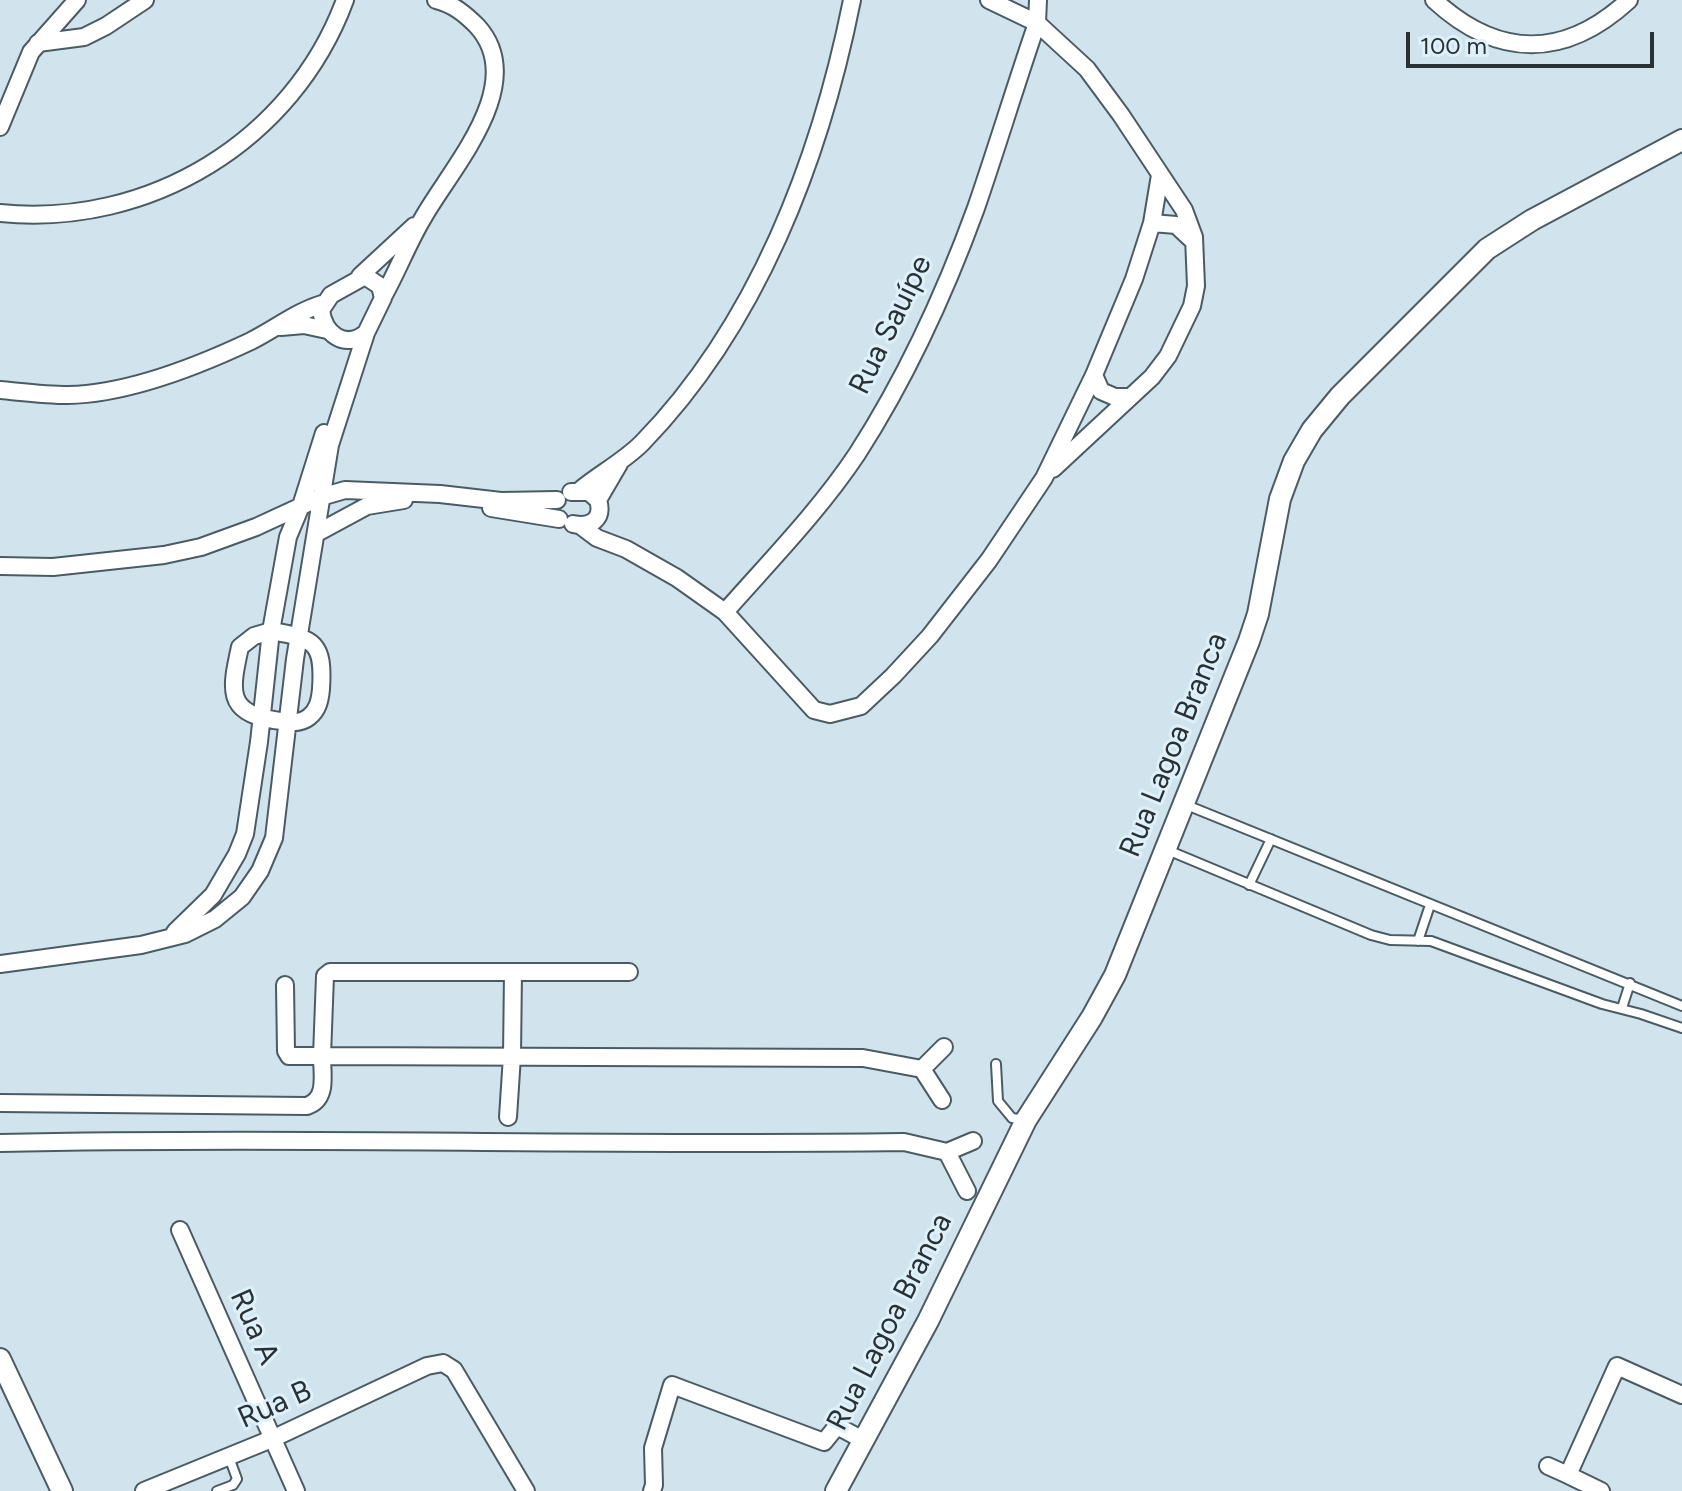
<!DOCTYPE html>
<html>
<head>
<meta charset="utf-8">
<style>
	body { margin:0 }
	#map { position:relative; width:1682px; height:1491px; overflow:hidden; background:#d1e4ed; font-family:Figtree,sans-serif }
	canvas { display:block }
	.scale { position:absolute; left:1406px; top:32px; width:248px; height:36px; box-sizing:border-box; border:4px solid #2a3135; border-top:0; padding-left:10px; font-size:24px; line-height:28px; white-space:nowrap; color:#2a3135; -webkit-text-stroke:6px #def1fb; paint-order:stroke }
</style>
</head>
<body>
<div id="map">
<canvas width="1682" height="1491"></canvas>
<div class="scale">100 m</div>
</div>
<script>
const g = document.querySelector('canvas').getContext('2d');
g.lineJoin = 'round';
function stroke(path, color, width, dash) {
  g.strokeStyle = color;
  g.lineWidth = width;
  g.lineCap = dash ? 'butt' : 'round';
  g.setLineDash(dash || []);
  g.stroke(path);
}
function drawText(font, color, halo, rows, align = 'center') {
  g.font = font + ' Figtree,sans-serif';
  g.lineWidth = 6;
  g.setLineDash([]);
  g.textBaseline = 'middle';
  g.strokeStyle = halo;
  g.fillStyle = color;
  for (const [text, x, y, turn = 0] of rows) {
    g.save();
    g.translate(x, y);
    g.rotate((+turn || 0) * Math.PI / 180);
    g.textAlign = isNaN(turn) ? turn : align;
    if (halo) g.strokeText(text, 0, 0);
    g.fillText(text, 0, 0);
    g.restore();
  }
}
const service = new Path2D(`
	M 1184,804 L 1682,1006
	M 1165,849 L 1371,935 L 1390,940 L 1431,941 L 1602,1004 L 1641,1014 L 1682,1028
	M 1249,885 L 1271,839
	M 1418,941 L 1430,905
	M 1622,1008 L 1630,983
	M 996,1064 L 998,1101 L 1012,1118 L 1025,1120
	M 217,1491 L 233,1485 L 237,1479 L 229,1457`);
const minor = new Path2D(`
	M 989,0 L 1037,23 L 1087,69 L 1121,115 L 1184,210 L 1194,237 L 1196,286 L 1192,306 L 1168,356 L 1152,377 L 1053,469
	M 1434,0 C 1498,59 1565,59 1629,0
	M 38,43 L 84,37 L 106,26 L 145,0
	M 0,127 L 31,52 L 77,0
	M 0,213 C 149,228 293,141 345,0
	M 1152,223 L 1176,225 L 1191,239
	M 360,276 L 414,226
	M 384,295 C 398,270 408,243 423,218 C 451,168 530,84 477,26 C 465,14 453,4 436,0
	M 281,327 L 304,325 L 327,330
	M 1094,375 L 1101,391 L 1115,397 L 1128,397
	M 0,390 C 22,392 46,395 68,395 C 127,394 198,366 251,341 C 275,329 296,312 322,304
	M 579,491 C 599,474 623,462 642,443 C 757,325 820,160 852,0
	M 571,492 L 589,492 L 598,500
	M 491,508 L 559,519
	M 573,524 C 591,528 604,519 598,500 L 619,464
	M 581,526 L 597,538 L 626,549 L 677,578 L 725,612 L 814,710 L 830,714 L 861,706 L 893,676 L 930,636 L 989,560 L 1044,478 L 1094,375 L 1134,279 L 1152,223 L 1160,175
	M 317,533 L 367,506 L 404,500
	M 0,566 L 53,567 L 164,555 L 201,547 L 256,527 L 321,497 L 345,490 L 440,494 L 501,501 L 557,500
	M 725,612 C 770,561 819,511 857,454 C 906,378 945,293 976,208 C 997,147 1016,84 1037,23 L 1038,0
	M 271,631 C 315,638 324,643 321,689 C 320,700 318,710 309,717 C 299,725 286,722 274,720 C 225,713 231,688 240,647 L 254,636 Z
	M 175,932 L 213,895 L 237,854 L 245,834 L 259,742 L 271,631 L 288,537 L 301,506 L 324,433
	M 0,964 L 141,945 L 185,934 L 215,919 L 242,897 L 260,871 L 274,838 L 295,659 L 330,445 L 366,333 L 383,298 L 380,286 L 365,276 L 331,295 L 321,310 C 324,334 345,350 366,333
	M 285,985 L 286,1051 L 289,1056 L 322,1056 L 325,976 L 330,972 L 629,972
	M 922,1069 L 944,1047
	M 0,1103 L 307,1106 C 328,1099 322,1075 322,1056 L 863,1058 L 922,1069 L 942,1100
	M 508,1117 L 512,1056 L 513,972
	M 0,1143 C 301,1137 603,1146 904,1142 L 947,1152 L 973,1141
	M 947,1152 L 967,1191
	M 180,1230 L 296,1491
	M 1548,1466 L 1568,1475
	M 144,1491 L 274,1438 L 427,1366 L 443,1363 L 454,1370 L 526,1491
	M 652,1491 L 654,1485 L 653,1448 L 672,1385 L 824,1442 L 837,1426 L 863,1440
	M 1601,1491 L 1568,1475 L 1617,1366 L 1682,1395`);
const tertiary = new Path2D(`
	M 0,1359 L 62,1491
	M 836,1491 L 928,1321 L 1026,1120 L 1092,1017 L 1115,975 L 1249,641 L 1258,614 L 1280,499 L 1294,461 L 1312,430 L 1340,396 L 1487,249 L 1532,220 L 1682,140`);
const streetNames = [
	["Rua Sauípe",891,325,-64],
	["Rua Lagoa Branca",1174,745,-68],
	["Rua Lagoa Branca",890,1322,-63],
	["Rua A",254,1327,66],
	["Rua B",275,1405,-24]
];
stroke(service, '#4b5b63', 12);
stroke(minor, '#4b5b63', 20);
stroke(tertiary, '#4b5b63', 24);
stroke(service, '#fff', 8);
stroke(minor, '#fff', 16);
stroke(tertiary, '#fff', 20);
drawText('30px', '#2a3135', '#def1fb', streetNames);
</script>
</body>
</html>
